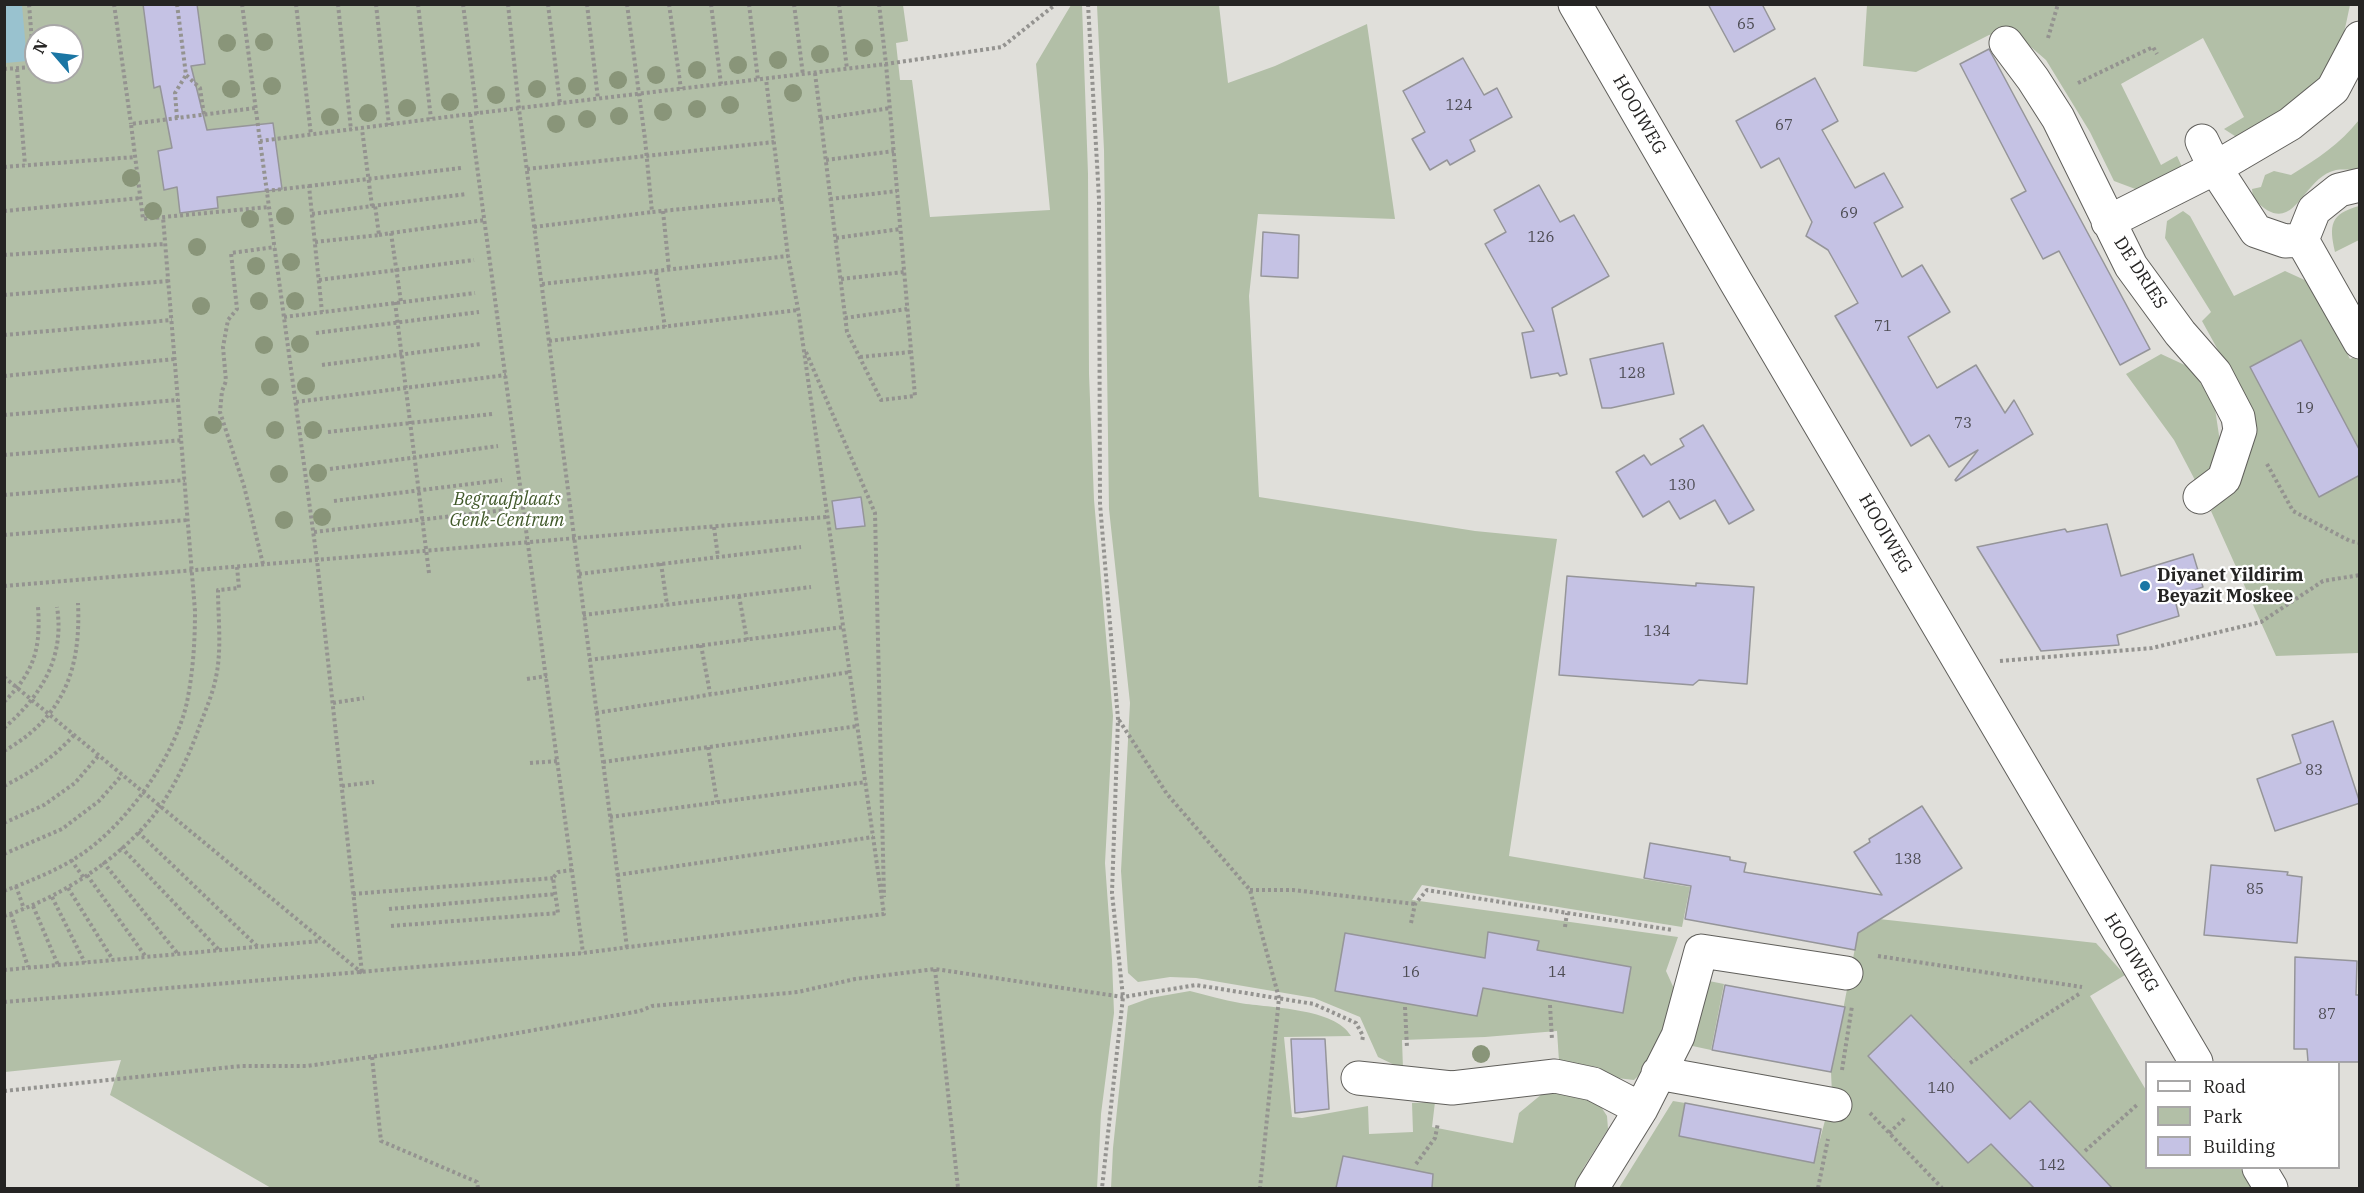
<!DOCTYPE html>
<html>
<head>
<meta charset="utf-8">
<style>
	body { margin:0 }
	#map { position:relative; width:2364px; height:1193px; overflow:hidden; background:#e0dfda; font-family:"IBM Plex Serif",serif }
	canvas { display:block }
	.frame { position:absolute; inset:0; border:6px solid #252423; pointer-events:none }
	.legend { position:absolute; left:2145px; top:1061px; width:195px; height:108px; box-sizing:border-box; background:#fff; border:2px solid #a8a7a7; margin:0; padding:8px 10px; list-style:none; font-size:18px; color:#252423 }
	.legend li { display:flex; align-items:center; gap:12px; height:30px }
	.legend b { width:30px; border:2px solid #a8a7a7 }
	.north { position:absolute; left:24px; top:24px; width:60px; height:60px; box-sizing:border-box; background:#fff; border:2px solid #a8a7a7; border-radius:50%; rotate:298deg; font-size:16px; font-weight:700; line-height:24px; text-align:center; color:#252423 }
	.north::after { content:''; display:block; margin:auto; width:21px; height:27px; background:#1b76a4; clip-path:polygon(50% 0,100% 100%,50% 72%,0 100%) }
</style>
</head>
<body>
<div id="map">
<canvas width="2364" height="1193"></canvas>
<div class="frame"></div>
<ul class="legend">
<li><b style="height:8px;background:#fff"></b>Road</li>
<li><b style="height:16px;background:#b2bfa7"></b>Park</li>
<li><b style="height:16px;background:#c5c2e4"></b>Building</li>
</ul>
<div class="north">N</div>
</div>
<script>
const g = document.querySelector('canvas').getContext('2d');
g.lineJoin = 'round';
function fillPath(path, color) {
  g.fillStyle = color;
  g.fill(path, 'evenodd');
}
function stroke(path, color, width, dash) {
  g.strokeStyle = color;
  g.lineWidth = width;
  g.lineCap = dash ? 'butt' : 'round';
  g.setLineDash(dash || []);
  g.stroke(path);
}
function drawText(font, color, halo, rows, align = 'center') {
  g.font = font + ' "IBM Plex Serif",serif';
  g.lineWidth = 4.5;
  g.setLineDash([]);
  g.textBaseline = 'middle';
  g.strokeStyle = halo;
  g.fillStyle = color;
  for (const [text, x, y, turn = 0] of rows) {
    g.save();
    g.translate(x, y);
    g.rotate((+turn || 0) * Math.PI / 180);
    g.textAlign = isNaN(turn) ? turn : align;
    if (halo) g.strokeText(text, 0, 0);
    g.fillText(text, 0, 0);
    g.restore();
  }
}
const green = new Path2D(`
	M 4,5 L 903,5 L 908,41 L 896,43 L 900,80 L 912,80 L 930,217 L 1050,210 L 1036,64 L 1071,5 L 1082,5 L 1088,174 L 1089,374 L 1094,500 L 1113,716 L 1105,863 L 1112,960 L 1114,1013 L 1101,1114 L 1097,1188 L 271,1188 L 110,1095 L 121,1060 L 5,1072 ZM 36,36 L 72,36 L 72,72 L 36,72 Z
	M 1097,5 L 1219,5 L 1228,83 L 1275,66 L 1367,24 L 1395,219 L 1258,214 L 1249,296 L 1259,497 L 1475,531 L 1557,539 L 1509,856 L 1690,887 L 1682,927 L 1422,885 L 1412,900 L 1678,937 L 1666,971 L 1676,993 C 1666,1023 1659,1058 1634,1080 L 1617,1078 L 1597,1067 L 1559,1061 L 1557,1031 L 1485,1037 L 1402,1040 L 1403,1069 L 1378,1057 L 1360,1017 L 1314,998 L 1196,978 L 1170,977 L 1138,982 L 1128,973 L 1121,871 L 1130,703 L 1109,509 L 1104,150 Z
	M 1867,5 L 2350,5 C 2347,18 2345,32 2340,45 C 2323,92 2278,114 2238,138 L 2224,129 L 2244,117 L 2203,38 L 2121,84 L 2161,165 L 2177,156 L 2182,167 L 2138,190 L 2114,181 L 2090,132 L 2046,60 L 2010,29 L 1989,35 L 1916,72 L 1863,66 Z
	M 2359,120 L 2359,170 C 2352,170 2343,169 2336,170 C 2300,178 2295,243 2253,198 L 2252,189 L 2261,187 L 2265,175 L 2274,171 L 2291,175 C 2317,159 2340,144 2359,120 Z
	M 2359,206 L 2359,240 L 2335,252 C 2329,225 2330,214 2359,206 Z
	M 2183,211 L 2190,216 L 2234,296 L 2285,271 L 2309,282 L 2350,359 L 2359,355 L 2359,653 L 2276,656 L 2211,511 L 2227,494 L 2248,461 L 2251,410 L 2202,321 L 2211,312 L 2165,238 L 2167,221 Z
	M 2161,354 L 2189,367 L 2214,402 L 2220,442 L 2212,466 L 2196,482 L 2174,440 L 2126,374 Z
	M 1861,917 L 2096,943 L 2125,975 L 2090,996 L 2146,1090 L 2146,1168 L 2240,1168 L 2254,1188 L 1619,1188 L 1673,1101 L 1685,1103 L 1679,1136 L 1814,1162 L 1832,1094 L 1831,1072 ZM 1911,1016 L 1954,1059 L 1870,1055 Z
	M 1709,981 L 1724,984 L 1711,1050 L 1688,1045 Z
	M 1190,991 C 1207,995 1223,1000 1240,1003 C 1270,1008 1335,1008 1351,1036 L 1284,1037 L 1292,1117 L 1302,1118 L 1368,1106 L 1369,1134 L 1413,1132 L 1412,1103 L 1435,1102 L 1432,1127 L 1513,1143 L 1519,1113 L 1542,1094 L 1571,1089 L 1596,1099 L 1607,1116 L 1608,1129 L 1584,1167 L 1575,1188 L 1111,1188 L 1113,1148 L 1128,1006 L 1150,998 Z`);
const water = new Path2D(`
	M 4,5 L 22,5 L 27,61 L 6,63 Z`);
const building = new Path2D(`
	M 143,4 L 197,4 L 205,64 L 191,66 L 207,130 L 273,123 L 282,189 L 217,197 L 218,208 L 180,213 L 177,187 L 164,190 L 158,151 L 172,148 L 160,86 L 154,88 Z
	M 1708,4 L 1762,4 L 1775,29 L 1734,52 Z
	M 1989,49 L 2150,349 L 2120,365 L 2059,251 L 2043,259 L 2011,199 L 2026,191 L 1960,64 Z
	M 1463,58 L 1484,95 L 1497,88 L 1512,117 L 1470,140 L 1475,151 L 1450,165 L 1447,160 L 1430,170 L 1412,139 L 1425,132 L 1403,91 Z
	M 1815,78 L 1838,121 L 1822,130 L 1855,188 L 1884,173 L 1903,207 L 1874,223 L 1902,277 L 1922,265 L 1950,312 L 1908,337 L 1937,388 L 1976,365 L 2005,413 L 2014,400 L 2033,434 L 1956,481 L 1955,480 L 1978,450 L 1949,467 L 1929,435 L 1911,446 L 1835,316 L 1858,303 L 1828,250 L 1806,236 L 1812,222 L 1779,158 L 1761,168 L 1736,121 Z
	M 1539,185 L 1560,222 L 1574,215 L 1609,276 L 1552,308 L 1567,374 L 1560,376 L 1558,373 L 1531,378 L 1522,333 L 1534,331 L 1485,244 L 1506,232 L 1494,210 Z
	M 1263,232 L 1299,235 L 1298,278 L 1261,276 Z
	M 2301,340 L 2360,451 L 2360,475 L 2319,497 L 2250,367 Z
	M 1663,343 L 1674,394 L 1611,408 L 1602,408 L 1590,359 Z
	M 1703,425 L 1754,510 L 1729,524 L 1715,500 L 1680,519 L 1669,501 L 1643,517 L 1616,472 L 1644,455 L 1651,465 L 1684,446 L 1680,439 Z
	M 861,497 L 865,526 L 836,529 L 832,501 Z
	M 2107,524 L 2121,576 L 2193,554 L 2203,587 L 2174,596 L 2179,616 L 2117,635 L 2119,645 L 2041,651 L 1977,547 L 2065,529 L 2067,532 Z
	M 1567,576 L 1696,586 L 1696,583 L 1754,587 L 1747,684 L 1699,680 L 1693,685 L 1559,675 Z
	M 2333,721 L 2360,803 L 2275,831 L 2257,779 L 2301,763 L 2292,735 Z
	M 1922,806 L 1962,868 L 1858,933 L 1855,950 L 1685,919 L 1691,886 L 1644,878 L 1650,843 L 1730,857 L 1730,860 L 1746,863 L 1744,872 L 1882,895 L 1854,852 L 1870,842 L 1869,839 Z
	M 2211,865 L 2288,872 L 2287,875 L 2302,877 L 2297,943 L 2204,935 Z
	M 1488,932 L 1539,941 L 1537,950 L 1631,967 L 1623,1013 L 1483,988 L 1477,1016 L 1335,991 L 1345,933 L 1485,958 Z
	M 2295,957 L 2357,961 L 2356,995 L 2360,995 L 2360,1062 L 2308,1062 L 2307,1049 L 2294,1049 Z
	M 1725,985 L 1845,1007 L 1831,1072 L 1712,1050 Z
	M 1911,1015 L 2010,1119 L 2030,1101 L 2112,1188 L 2034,1188 L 1991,1144 L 1968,1163 L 1868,1056 Z
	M 1291,1039 L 1325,1039 L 1329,1109 L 1295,1113 Z
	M 1685,1103 L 1821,1129 L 1814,1163 L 1679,1136 Z
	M 1343,1156 L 1433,1174 L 1432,1188 L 1336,1188 Z`);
const path = new Path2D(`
	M 114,4 L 131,124
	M 177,4 L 186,75 L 200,88 L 204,115
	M 242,4 L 260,141 L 470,114 L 886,64 L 1002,47 L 1056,4
	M 296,4 L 311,135
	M 338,4 L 351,130
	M 376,4 L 389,125
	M 418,4 L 431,119
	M 463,4 L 477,114
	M 508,4 L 519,109 L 627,948
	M 548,4 L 560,104
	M 587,4 L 598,99
	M 627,4 L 645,139 L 652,212 L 781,199
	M 669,4 L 681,89
	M 711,4 L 721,84
	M 749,4 L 758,80
	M 794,4 L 803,75
	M 839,4 L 847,69
	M 1088,4 L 1099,199 L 1100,504 L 1118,719 L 1112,893 L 1123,997 L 1102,1188
	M 2048,38 L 2058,4
	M 4,69 L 34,67 L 29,4
	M 17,69 L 25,165
	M 815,73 L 847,332 L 881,400 L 915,396 L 886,64 L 879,4
	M 2078,83 L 2153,47 L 2157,54
	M 255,108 L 131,124 L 143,219 L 269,207
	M 470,114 L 583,953
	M 177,118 L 175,93 L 186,75
	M 820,119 L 890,108
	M 260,141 L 317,560 L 362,973
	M 826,160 L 894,151
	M 4,167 L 135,157
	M 527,169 L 774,142
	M 309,186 L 461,168
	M 266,191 L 309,186 L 322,312
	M 830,199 L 897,191
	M 372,206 L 467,194
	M 4,211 L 141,198
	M 663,211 L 669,270
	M 312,214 L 372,206 L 362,129
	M 534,227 L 652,212
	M 391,233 L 485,220
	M 379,235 L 391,233 L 401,302
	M 836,238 L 900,229
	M 315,242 L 379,235 L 375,205
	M 4,255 L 165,244
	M 656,272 L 665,327
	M 841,279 L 904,272
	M 319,280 L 474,260
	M 542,284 L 788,256
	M 4,295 L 169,281
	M 395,302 L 429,573
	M 284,317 L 475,293
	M 845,318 L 907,309
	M 316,333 L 479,312
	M 4,335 L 172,320
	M 549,341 L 798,310
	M 806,352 L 875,513 L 884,897
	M 860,357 L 911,352
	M 322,365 L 481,344
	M 4,376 L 175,359
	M 296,402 L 506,375
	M 4,415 L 178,400
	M 328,432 L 492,414
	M 4,455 L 182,440
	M 2267,464 L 2293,511 L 2350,541 L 2360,543
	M 330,469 L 498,446
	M 4,495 L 185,480
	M 334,501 L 502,480
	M 714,527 L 718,557
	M 314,532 L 505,510
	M 4,535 L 188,520
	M 661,563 L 667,605
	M 263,564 L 244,486 L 220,412 L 222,391 L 226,381 L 223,347 L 228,320 L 237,309 L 231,253 L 275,247
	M 579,574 L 801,547
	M 4,586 L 827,517
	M 739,596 L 747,640
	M 583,615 L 811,587
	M 701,645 L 710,693
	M 589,660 L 843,627
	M 2000,661 L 2152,648 L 2261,622 L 2323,581 L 2360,575
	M 4,677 L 362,973
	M 527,679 L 547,676
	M 4,702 C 34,672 41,649 38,607
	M 333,703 L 364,698
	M 596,713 L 850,672
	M 1119,720 L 1167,794 L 1250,890 L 1279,998 L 1260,1188
	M 4,728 C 41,696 65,658 57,607
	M 708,747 L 717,802
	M 4,751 C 64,717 81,669 78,603
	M 603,762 L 858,726
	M 530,763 L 558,761
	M 4,786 C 32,772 53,758 74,735
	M 342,786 L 374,782
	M 610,817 L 866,782
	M 4,823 L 44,805 L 75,783 L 99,755
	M 138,832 L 258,947
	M 121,847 L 220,951
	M 4,854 L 62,829 L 99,801 L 122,775
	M 71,860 L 84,878
	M 103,862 L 178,954
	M 87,875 L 146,957
	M 617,875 L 873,837
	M 16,886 L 24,909
	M 68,888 L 113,960
	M 1250,890 L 1293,890 L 1415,904
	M 4,891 C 30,881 56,871 79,856 C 126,825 175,757 187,702 C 193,672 195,642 195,611 L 163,217
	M 353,894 L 553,878
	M 52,897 L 85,963
	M 33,906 L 58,965
	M 389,909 L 555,894
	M 11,914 L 28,967
	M 4,916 C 62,897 124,857 160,807 C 177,782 190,753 200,725 C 206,709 213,693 216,677 C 222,649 218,617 218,590 L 239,588 L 237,567
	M 1411,923 L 1415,904 L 1427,890 L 1672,930
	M 391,926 L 558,913 L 553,878 L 558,872 L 572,870
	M 1565,927 L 1567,913
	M 1878,956 L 2082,987
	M 935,969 L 958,1188
	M 4,970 L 320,941
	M 4,1002 L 583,953 L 884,914 L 798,309 L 788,256 L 766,79
	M 1550,1005 L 1552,1040
	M 1405,1007 L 1407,1048
	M 372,1057 L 381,1141 L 477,1182 L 478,1188
	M 1970,1063 L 2079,994
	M 1842,1070 L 1852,1006
	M 4,1091 L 241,1066 L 307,1066 L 440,1047 L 640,1011 L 652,1006 L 798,992 L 855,979 L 935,969 L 1123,997 L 1196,985 L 1314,1004 L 1356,1023 L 1363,1036 L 1362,1042
	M 1870,1113 L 1942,1188
	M 1889,1133 L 1905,1118
	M 2085,1151 L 2138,1104
	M 1416,1164 L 1435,1138 L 1438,1123
	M 1818,1188 L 1828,1139`);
const minor = new Path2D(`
	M 1575,4 L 1736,282 L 2196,1062
	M 2006,43 L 2033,79 L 2058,118 L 2131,266 L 2180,333 L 2215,373 L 2238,417 L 2240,430 L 2224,479 L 2200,497
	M 2202,141 L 2215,168 L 2256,231 L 2285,241 L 2302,240 L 2360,342
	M 2108,222 L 2215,168 L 2290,124 L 2333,89 L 2360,38
	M 2302,240 L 2314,210 L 2339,190 L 2360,185
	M 1658,1073 L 1835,1105
	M 1358,1078 L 1452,1088 L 1555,1076 L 1593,1084 L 1641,1109
	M 2259,1168 L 2271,1188
	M 1592,1188 L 1641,1109 L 1678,1036 L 1701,951 L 1846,973`);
const trees = [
	[264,42],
	[227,43],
	[864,48],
	[820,54],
	[778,60],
	[738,65],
	[697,70],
	[656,75],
	[618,80],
	[272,86],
	[577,86],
	[231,89],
	[537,89],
	[793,93],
	[496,95],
	[450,102],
	[730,105],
	[407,108],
	[697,109],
	[663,112],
	[368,113],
	[619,116],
	[330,117],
	[587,119],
	[556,124],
	[131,178],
	[153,211],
	[285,216],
	[250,219],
	[197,247],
	[291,262],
	[256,266],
	[259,301],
	[295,301],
	[201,306],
	[300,344],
	[264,345],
	[306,386],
	[270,387],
	[213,425],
	[275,430],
	[313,430],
	[318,473],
	[279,474],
	[322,517],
	[284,520],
	[1481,1054]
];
const markers = [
	[2145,586,6,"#1b76a4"]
];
const numberNames = [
	["65",1746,25],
	["124",1459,106],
	["67",1784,126],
	["69",1849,214],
	["126",1541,238],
	["71",1883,327],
	["128",1632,374],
	["19",2305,409],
	["73",1963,424],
	["130",1682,486],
	["134",1657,632],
	["83",2314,771],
	["138",1908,860],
	["85",2255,890],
	["16",1411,973],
	["14",1557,973],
	["87",2327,1015],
	["140",1941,1089],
	["142",2052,1166]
];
const streetNames = [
	["HOOIWEG",1639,115,60],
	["DE DRIES",2140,273,57],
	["HOOIWEG",1885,534,60],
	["HOOIWEG",2131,953,59]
];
const parkNames = [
	["Begraafplaats",507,500],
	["Genk-Centrum",507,521]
];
const poiNames = [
	["Diyanet Yildirim",2157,576],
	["Beyazit Moskee",2157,597]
];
fillPath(green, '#b2bfa7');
fillPath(water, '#99c2cf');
fillPath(building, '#c5c2e4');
stroke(building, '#959599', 1.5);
stroke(minor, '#605f5b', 35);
stroke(path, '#949390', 4, [3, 3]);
stroke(minor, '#fff', 33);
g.fillStyle = '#899579';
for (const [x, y] of trees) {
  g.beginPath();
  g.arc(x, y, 9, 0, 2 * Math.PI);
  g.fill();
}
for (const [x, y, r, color] of markers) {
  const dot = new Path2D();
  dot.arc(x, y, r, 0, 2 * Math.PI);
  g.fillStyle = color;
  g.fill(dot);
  stroke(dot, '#fff', 2);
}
drawText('15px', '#4d4c53', null, numberNames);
drawText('18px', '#252423', '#fff', streetNames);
drawText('italic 18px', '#41592a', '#fff', parkNames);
drawText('bold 18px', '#252423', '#fff', poiNames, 'left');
</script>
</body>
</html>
